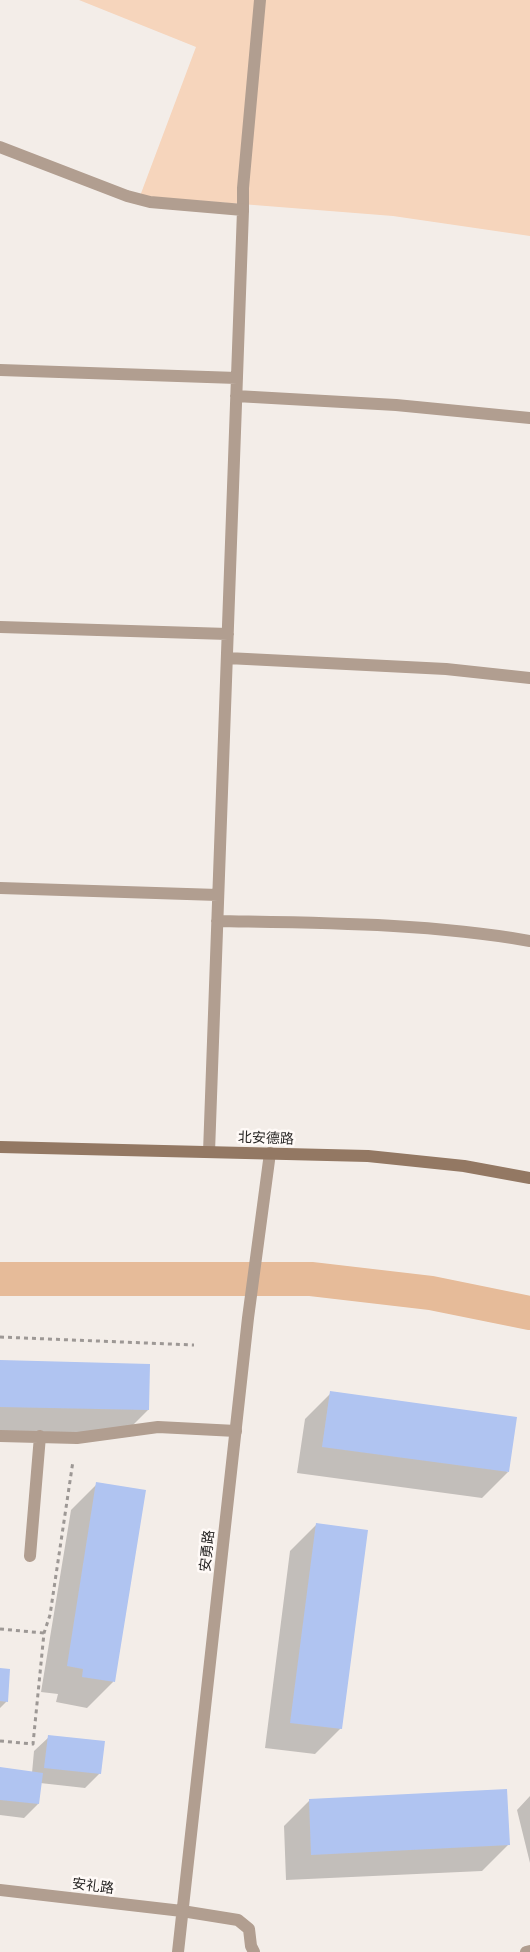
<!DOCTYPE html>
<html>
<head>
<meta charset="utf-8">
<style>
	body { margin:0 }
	canvas { display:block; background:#f3ede8 }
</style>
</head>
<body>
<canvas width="530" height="1952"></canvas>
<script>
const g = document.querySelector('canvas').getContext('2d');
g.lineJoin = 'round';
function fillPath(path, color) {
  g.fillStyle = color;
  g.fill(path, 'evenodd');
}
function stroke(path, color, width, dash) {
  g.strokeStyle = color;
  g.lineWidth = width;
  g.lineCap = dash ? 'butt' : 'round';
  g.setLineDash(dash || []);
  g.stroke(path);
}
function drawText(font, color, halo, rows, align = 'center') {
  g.font = font + ' Ubuntu,"Noto Sans SC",sans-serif';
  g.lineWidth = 5;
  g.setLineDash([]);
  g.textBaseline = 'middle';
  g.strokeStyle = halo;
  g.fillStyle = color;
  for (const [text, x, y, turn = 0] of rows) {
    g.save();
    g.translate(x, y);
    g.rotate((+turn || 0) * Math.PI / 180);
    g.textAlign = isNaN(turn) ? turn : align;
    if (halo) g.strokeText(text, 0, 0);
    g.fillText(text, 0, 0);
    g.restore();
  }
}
const green = new Path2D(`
	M 79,0 L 530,0 L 530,236 L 393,216 L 140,196 L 196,47 Z`);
const shadow = new Path2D(`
	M 0,1362 L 148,1410 L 122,1436 L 0,1433 Z
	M 331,1393 L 508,1472 L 482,1498 L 297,1473 L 305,1419 Z
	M 97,1484 L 113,1682 L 87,1708 L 56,1702 L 58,1694 L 41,1692 L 71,1510 Z
	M 316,1525 L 341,1728 L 315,1754 L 265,1748 L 290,1551 Z
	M 0,1670 L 7,1701 L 0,1708 Z
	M 49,1737 L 100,1773 L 85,1788 L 40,1783 L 38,1804 L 24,1818 L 0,1815 L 0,1769 L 32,1773 L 34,1751 Z
	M 530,1796 L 530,1863 L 517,1810 Z
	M 310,1800 L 508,1845 L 482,1871 L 286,1880 L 284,1826 Z`);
const canal = new Path2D(`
	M 0,1279 L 311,1279 L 431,1293 L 530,1313`);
const building = new Path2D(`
	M 0,1360 L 150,1364 L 149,1410 L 0,1407 Z
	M 330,1391 L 517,1417 L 509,1472 L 322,1447 Z
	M 96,1482 L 146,1490 L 115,1682 L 82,1677 L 83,1669 L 67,1666 Z
	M 316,1523 L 368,1530 L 342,1729 L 290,1723 Z
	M 0,1668 L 10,1669 L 8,1702 L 0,1701 Z
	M 48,1735 L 105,1741 L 101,1774 L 44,1768 Z
	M 0,1767 L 43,1773 L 39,1804 L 0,1800 Z
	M 507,1789 L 510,1845 L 311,1855 L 309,1799 Z`);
const path = new Path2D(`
	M 0,1337 L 194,1345
	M 0,1629 L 44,1633
	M 0,1741 L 33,1744 L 44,1633 L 50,1615 L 73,1461`);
const lane = new Path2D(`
	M 243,210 L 243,188 L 260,0
	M 0,1436 L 77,1438 L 158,1427 L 236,1431
	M 30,1556 L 40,1436
	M 182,1911 L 238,1920 L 249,1929 L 251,1946 L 254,1952
	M 526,1952 L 530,1951`);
const street = new Path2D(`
	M 0,147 L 127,196 L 150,202 L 243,210 L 209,1152
	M 0,370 L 237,378
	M 236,396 L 396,405 L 530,418
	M 0,627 L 228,634
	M 227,658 L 446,669 L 530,678
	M 0,888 L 218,895
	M 217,921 C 322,923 427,923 530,941
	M 0,1890 L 182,1911
	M 178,1952 L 248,1318 L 270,1153`);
const secondary = new Path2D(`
	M 0,1147 L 368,1156 L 464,1166 L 530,1178`);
const streetNames = [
	["北安德路",266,1138,2],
	["安勇路",207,1551,-84],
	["安礼路",93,1886,7]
];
fillPath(green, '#f6d5bc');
fillPath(shadow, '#0003');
stroke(canal, '#e6bb99', 34);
fillPath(building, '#b0c4f1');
stroke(path, '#9d9895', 3, [4, 4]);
stroke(lane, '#b19e90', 12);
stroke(street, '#b19e90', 12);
stroke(secondary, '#937863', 12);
drawText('14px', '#282625', '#fffaf7', streetNames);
</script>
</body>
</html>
